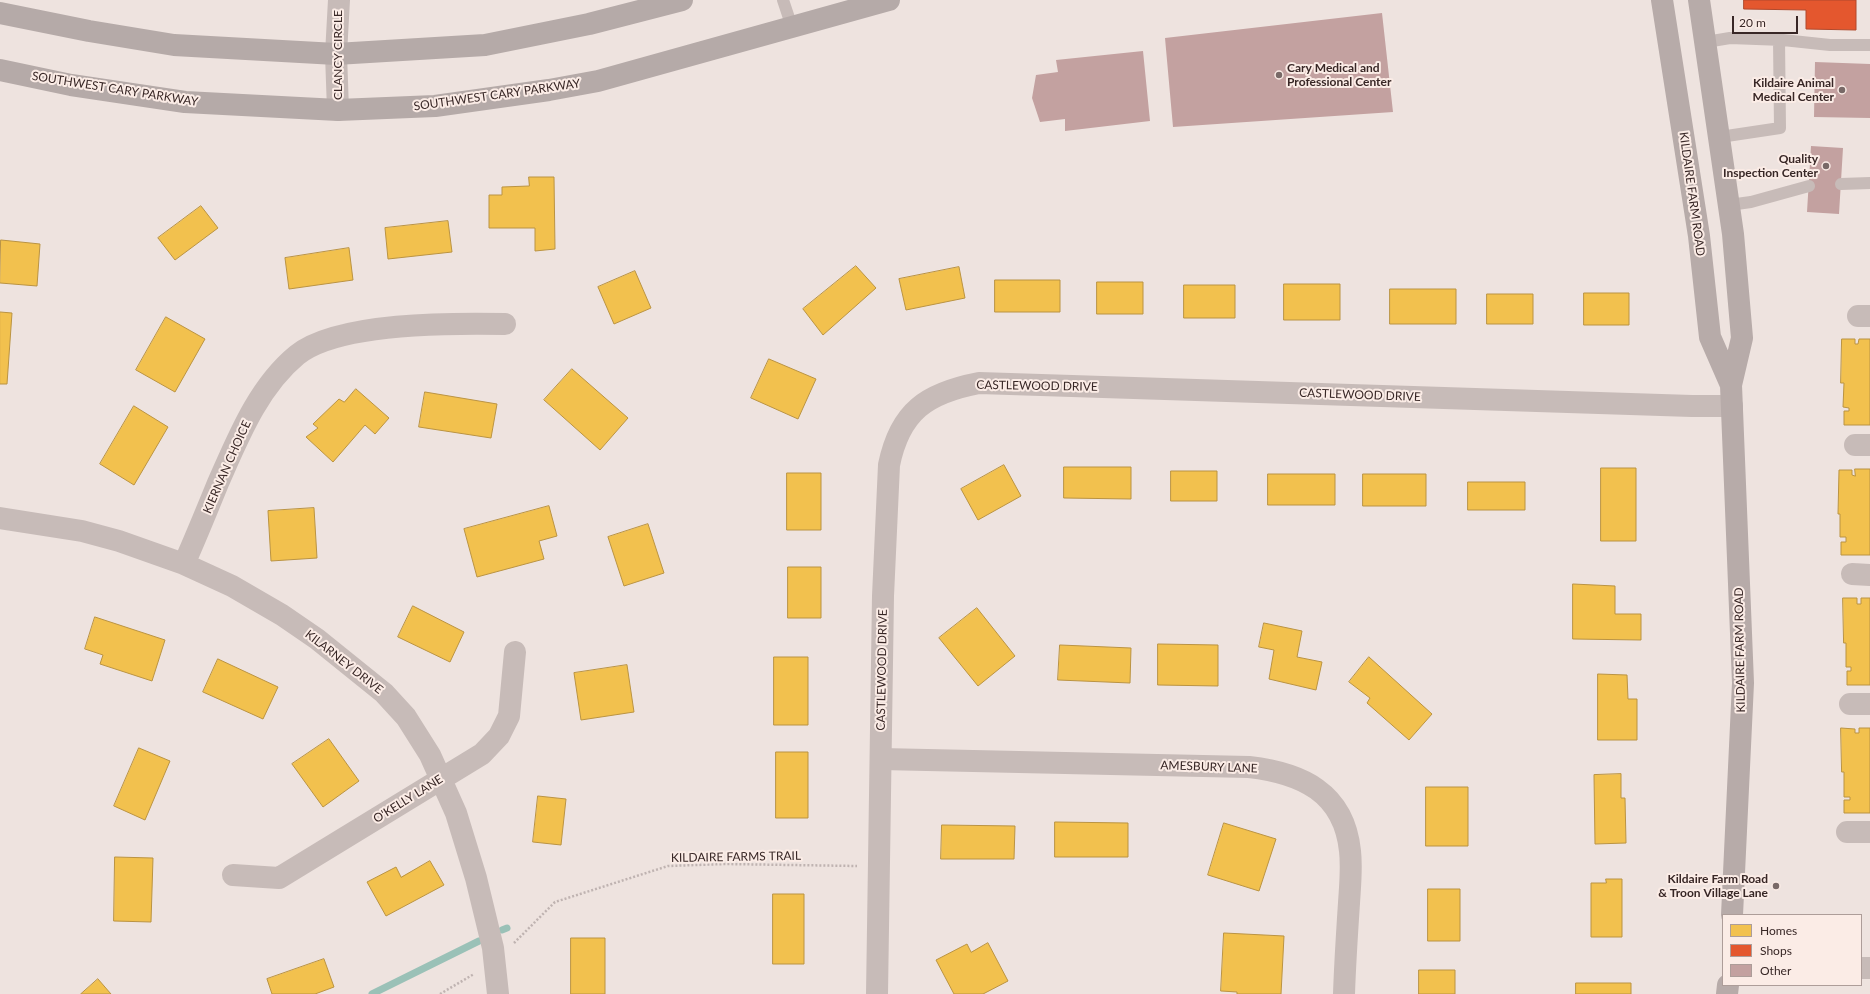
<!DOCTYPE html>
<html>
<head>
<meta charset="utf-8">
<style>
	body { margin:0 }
	#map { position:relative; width:1870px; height:994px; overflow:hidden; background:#eee3df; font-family:Lato,sans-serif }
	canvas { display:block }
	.legend { position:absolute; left:1722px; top:914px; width:140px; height:72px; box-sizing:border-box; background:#fbece6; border:1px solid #ad9d99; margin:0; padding:5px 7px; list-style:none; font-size:12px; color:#382726 }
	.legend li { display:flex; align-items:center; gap:8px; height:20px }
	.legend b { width:20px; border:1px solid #ad9d99 }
	.scale { position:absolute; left:1732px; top:16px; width:66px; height:18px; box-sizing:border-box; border:2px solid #382726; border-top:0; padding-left:5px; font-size:12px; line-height:14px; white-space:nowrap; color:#382726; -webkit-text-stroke:3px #fbece6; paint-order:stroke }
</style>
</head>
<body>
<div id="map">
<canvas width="1870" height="994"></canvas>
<ul class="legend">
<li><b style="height:11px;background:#f2c14e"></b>Homes</li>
<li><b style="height:11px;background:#e4572e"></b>Shops</li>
<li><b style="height:11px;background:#c3a1a0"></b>Other</li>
</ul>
<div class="scale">20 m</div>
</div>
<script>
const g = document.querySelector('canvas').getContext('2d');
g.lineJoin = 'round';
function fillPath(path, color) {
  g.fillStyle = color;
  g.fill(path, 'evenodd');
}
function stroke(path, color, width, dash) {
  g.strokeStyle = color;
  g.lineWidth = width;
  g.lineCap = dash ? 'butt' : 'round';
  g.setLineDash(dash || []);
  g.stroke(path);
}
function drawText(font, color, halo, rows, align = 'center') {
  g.font = font + ' Lato,sans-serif';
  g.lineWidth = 4;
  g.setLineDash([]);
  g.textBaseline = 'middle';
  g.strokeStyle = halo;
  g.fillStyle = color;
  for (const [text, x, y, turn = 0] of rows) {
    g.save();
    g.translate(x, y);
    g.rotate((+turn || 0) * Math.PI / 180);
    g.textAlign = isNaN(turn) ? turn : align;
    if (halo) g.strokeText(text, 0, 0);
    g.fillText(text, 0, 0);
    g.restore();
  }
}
const homes = new Path2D(`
	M 529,177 L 554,177 L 555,249 L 535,251 L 535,228 L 489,228 L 489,195 L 502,195 L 502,187 L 529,186 Z
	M 201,206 L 218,228 L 175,260 L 158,238 Z
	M 448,221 L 452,252 L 388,259 L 385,228 Z
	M 1,240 L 40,244 L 37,286 L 0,283 Z
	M 349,248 L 353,280 L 289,289 L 285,258 Z
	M 856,266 L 876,288 L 823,335 L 803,309 Z
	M 959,267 L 965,298 L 906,310 L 899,279 Z
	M 635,271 L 651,308 L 614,324 L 598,287 Z
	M 995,280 L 1060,280 L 1060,312 L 995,312 Z
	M 1097,282 L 1143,282 L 1143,314 L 1097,314 Z
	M 1284,284 L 1340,284 L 1340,320 L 1284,320 Z
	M 1184,285 L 1235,285 L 1235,318 L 1184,318 Z
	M 1390,289 L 1456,289 L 1456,324 L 1390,324 Z
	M 1584,293 L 1629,293 L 1629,325 L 1584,325 Z
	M 1487,294 L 1533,294 L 1533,324 L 1487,324 Z
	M 0,312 L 12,313 L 7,384 L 0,384 Z
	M 166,317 L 205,339 L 175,392 L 136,370 Z
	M 1842,339 L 1855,339 L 1855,344 L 1858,344 L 1859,339 L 1870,339 L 1870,425 L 1844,425 L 1844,411 L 1849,411 L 1849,408 L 1843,407 L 1844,383 L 1841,383 Z
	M 769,359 L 816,379 L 798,419 L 751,398 Z
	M 572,369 L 628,418 L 600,450 L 544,400 Z
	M 356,389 L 389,418 L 375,434 L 365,425 L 333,462 L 306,437 L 318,428 L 313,424 L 339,399 L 344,402 Z
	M 425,392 L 497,404 L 491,438 L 419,427 Z
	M 134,406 L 168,427 L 134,485 L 100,464 Z
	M 1004,465 L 1021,496 L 978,520 L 961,489 Z
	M 1064,467 L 1131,467 L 1131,499 L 1064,498 Z
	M 1601,468 L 1636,468 L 1636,541 L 1601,541 Z
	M 1855,469 L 1870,469 L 1870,555 L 1841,555 L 1841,542 L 1846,542 L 1846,537 L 1840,537 L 1840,514 L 1838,514 L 1839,470 L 1852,470 L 1852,475 L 1855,476 Z
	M 1171,471 L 1217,471 L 1217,501 L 1171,501 Z
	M 787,473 L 821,473 L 821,530 L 787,530 Z
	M 1268,474 L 1335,474 L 1335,505 L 1268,505 Z
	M 1363,474 L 1426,474 L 1426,506 L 1363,506 Z
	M 1468,482 L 1525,482 L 1525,510 L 1468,510 Z
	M 549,506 L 557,536 L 539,541 L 544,559 L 477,577 L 464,529 Z
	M 314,508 L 317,558 L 271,561 L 268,511 Z
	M 648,524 L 664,573 L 624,586 L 608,537 Z
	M 788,567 L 821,567 L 821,618 L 788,618 Z
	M 1573,584 L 1615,586 L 1615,614 L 1641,614 L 1641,640 L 1573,639 Z
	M 1843,598 L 1857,598 L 1857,604 L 1861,604 L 1861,598 L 1870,598 L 1870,685 L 1847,685 L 1847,671 L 1851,671 L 1851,667 L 1846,667 L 1846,643 L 1844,643 Z
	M 413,606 L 464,632 L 450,662 L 398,637 Z
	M 977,608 L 1015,656 L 978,686 L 939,638 Z
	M 95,617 L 165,640 L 152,681 L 100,664 L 103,655 L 85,649 Z
	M 1264,623 L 1302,631 L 1297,657 L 1322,662 L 1316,690 L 1269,679 L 1274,650 L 1259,647 Z
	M 1158,644 L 1218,645 L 1218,686 L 1158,685 Z
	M 1060,645 L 1131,648 L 1130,683 L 1058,680 Z
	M 774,657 L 808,657 L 808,725 L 774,725 Z
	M 1369,657 L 1432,714 L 1409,740 L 1367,703 L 1370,698 L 1349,682 Z
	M 218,659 L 278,687 L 263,719 L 203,692 Z
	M 627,665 L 634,712 L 581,720 L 574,673 Z
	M 1598,674 L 1627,675 L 1628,699 L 1637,699 L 1637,740 L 1598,740 Z
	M 1841,728 L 1855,729 L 1855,733 L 1859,733 L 1859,728 L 1870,728 L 1870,813 L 1844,813 L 1844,800 L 1850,800 L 1850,797 L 1844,797 L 1844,772 L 1842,772 Z
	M 329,739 L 359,781 L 323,807 L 292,764 Z
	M 139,748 L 170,761 L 145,820 L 114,806 Z
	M 776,752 L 808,752 L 808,818 L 776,818 Z
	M 1621,774 L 1621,798 L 1625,798 L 1626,843 L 1595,844 L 1594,775 Z
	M 1426,787 L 1468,787 L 1468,846 L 1426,846 Z
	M 538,796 L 566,799 L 561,845 L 533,842 Z
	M 1055,822 L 1128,823 L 1128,857 L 1055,857 Z
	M 1224,823 L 1276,839 L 1259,891 L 1208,875 Z
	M 942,825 L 1015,826 L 1014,859 L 941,859 Z
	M 115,857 L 153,858 L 151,922 L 114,921 Z
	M 430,861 L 444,885 L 386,916 L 367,882 L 396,867 L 401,877 Z
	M 1606,879 L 1622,879 L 1622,937 L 1591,937 L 1591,883 L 1606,883 Z
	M 1428,889 L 1460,889 L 1460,941 L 1428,941 Z
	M 773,894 L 804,894 L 804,964 L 773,964 Z
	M 1224,933 L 1284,936 L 1281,994 L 1237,994 L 1237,992 L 1221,991 Z
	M 571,938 L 605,938 L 605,994 L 571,994 Z
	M 988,943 L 1008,981 L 983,994 L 954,994 L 936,960 L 967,944 L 971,952 Z
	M 324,959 L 334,987 L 315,994 L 272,994 L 267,979 Z
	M 1419,970 L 1455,970 L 1455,994 L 1419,994 Z
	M 98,979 L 111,994 L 81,994 Z
	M 1576,983 L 1631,983 L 1631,994 L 1576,994 Z`);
const shops = new Path2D(`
	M 1744,0 L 1856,0 L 1856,30 L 1806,29 L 1806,10 L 1744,9 Z`);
const stream = new Path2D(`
	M 502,930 L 507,928
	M 372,994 L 479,941`);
const building = new Path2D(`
	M 1382,13 L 1393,112 L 1173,127 L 1165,38 Z
	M 1143,51 L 1150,121 L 1065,131 L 1065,119 L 1040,122 L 1032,98 L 1036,75 L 1058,72 L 1056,60 Z
	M 1815,62 L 1870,64 L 1870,118 L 1814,117 Z
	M 1811,146 L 1843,148 L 1839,214 L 1807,212 Z`);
const path = new Path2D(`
	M 514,943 L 555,902 L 668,866 L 725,864 L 857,866
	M 440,994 L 474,974`);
const lane = new Path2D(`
	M 783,0 L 792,27
	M 1706,42 L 1730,38 L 1783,40 L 1830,45 L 1870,45
	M 1720,137 L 1780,128 L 1779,40
	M 1841,184 L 1870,183
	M 1729,205 L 1751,202 L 1809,186`);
const street = new Path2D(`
	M 338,110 L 336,54 L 339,0
	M 1858,316 L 1870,316
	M 1855,445 L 1870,445
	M 0,518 L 82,531 L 119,541 L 184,564 L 232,586 L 282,615 L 317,639 L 384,693 L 406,717 L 430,755 L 456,813 L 476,878 L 493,948 L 498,994
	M 184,564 C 196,537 207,510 218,483 C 238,438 258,387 297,355 C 338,322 453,323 505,324
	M 1852,574 L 1870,575
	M 1850,704 L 1870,704
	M 881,759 L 1249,767 C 1301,773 1344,792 1350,851 C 1352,868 1350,886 1349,903 C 1347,933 1345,964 1344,994
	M 1847,832 L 1870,832
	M 233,875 L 279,878 L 482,754 L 499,736 L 509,716 L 515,652
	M 1861,968 L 1870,968
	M 877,994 L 883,596 L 889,465 C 900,411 927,393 979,383 L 1692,406 L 1732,406`);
const secondary = new Path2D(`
	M 1662,0 L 1699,236 L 1710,337 L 1731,385
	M 1699,0 L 1733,234 L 1742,338 L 1731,385 L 1743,683 L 1732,915
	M 1727,994 L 1728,985`);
const primary = new Path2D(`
	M 0,13 L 89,31 L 174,45 L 336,54 L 485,45 L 589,24 L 682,0
	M 0,70 L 71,85 L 185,102 L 338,110 L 435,106 L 549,90 L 598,81 L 889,0`);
const markers = [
	[1279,75,4,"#786967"],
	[1842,90,4,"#786967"],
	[1826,166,4,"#786967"],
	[1776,886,4,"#786967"]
];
const streetNames = [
	["CLANCY CIRCLE",338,55,-90],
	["SOUTHWEST CARY PARKWAY",115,89,9],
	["SOUTHWEST CARY PARKWAY",497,95,-8],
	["KILDAIRE FARM ROAD",1692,194,82],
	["CASTLEWOOD DRIVE",1037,386,1],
	["CASTLEWOOD DRIVE",1360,395,2],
	["KIERNAN CHOICE",227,467,-66],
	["KILDAIRE FARM ROAD",1740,650,-91],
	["KILARNEY DRIVE",344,662,38],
	["CASTLEWOOD DRIVE",882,670,-89],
	["AMESBURY LANE",1209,767,2],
	["O'KELLY LANE",408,799,-32],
	["KILDAIRE FARMS TRAIL",736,857,-1]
];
const poiNames = [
	["Cary Medical and",1287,68,"left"],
	["Professional Center",1287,82,"left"],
	["Kildaire Animal",1834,83],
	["Medical Center",1834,97],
	["Quality",1818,159],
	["Inspection Center",1818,173],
	["Kildaire Farm Road",1768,879],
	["& Troon Village Lane",1768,893]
];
fillPath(homes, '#f2c14e');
stroke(homes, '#ba9342', 1);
fillPath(shops, '#e4572e');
stroke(shops, '#b0492c', 1);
stroke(stream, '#9ac1b7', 7);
fillPath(building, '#c3a1a0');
stroke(path, '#bfb3b1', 2.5, [2, 2]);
stroke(lane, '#c7bbb8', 12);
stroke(street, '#c7bbb8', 22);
stroke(secondary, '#b7aba9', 22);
stroke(primary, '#b5aaa8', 22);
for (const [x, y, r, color] of markers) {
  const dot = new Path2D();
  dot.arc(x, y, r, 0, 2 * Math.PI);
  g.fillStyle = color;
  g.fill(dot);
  stroke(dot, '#fbece6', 1.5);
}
drawText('12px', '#382726', '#fbece6', streetNames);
drawText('bold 12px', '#382726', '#fbece6', poiNames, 'right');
</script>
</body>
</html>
